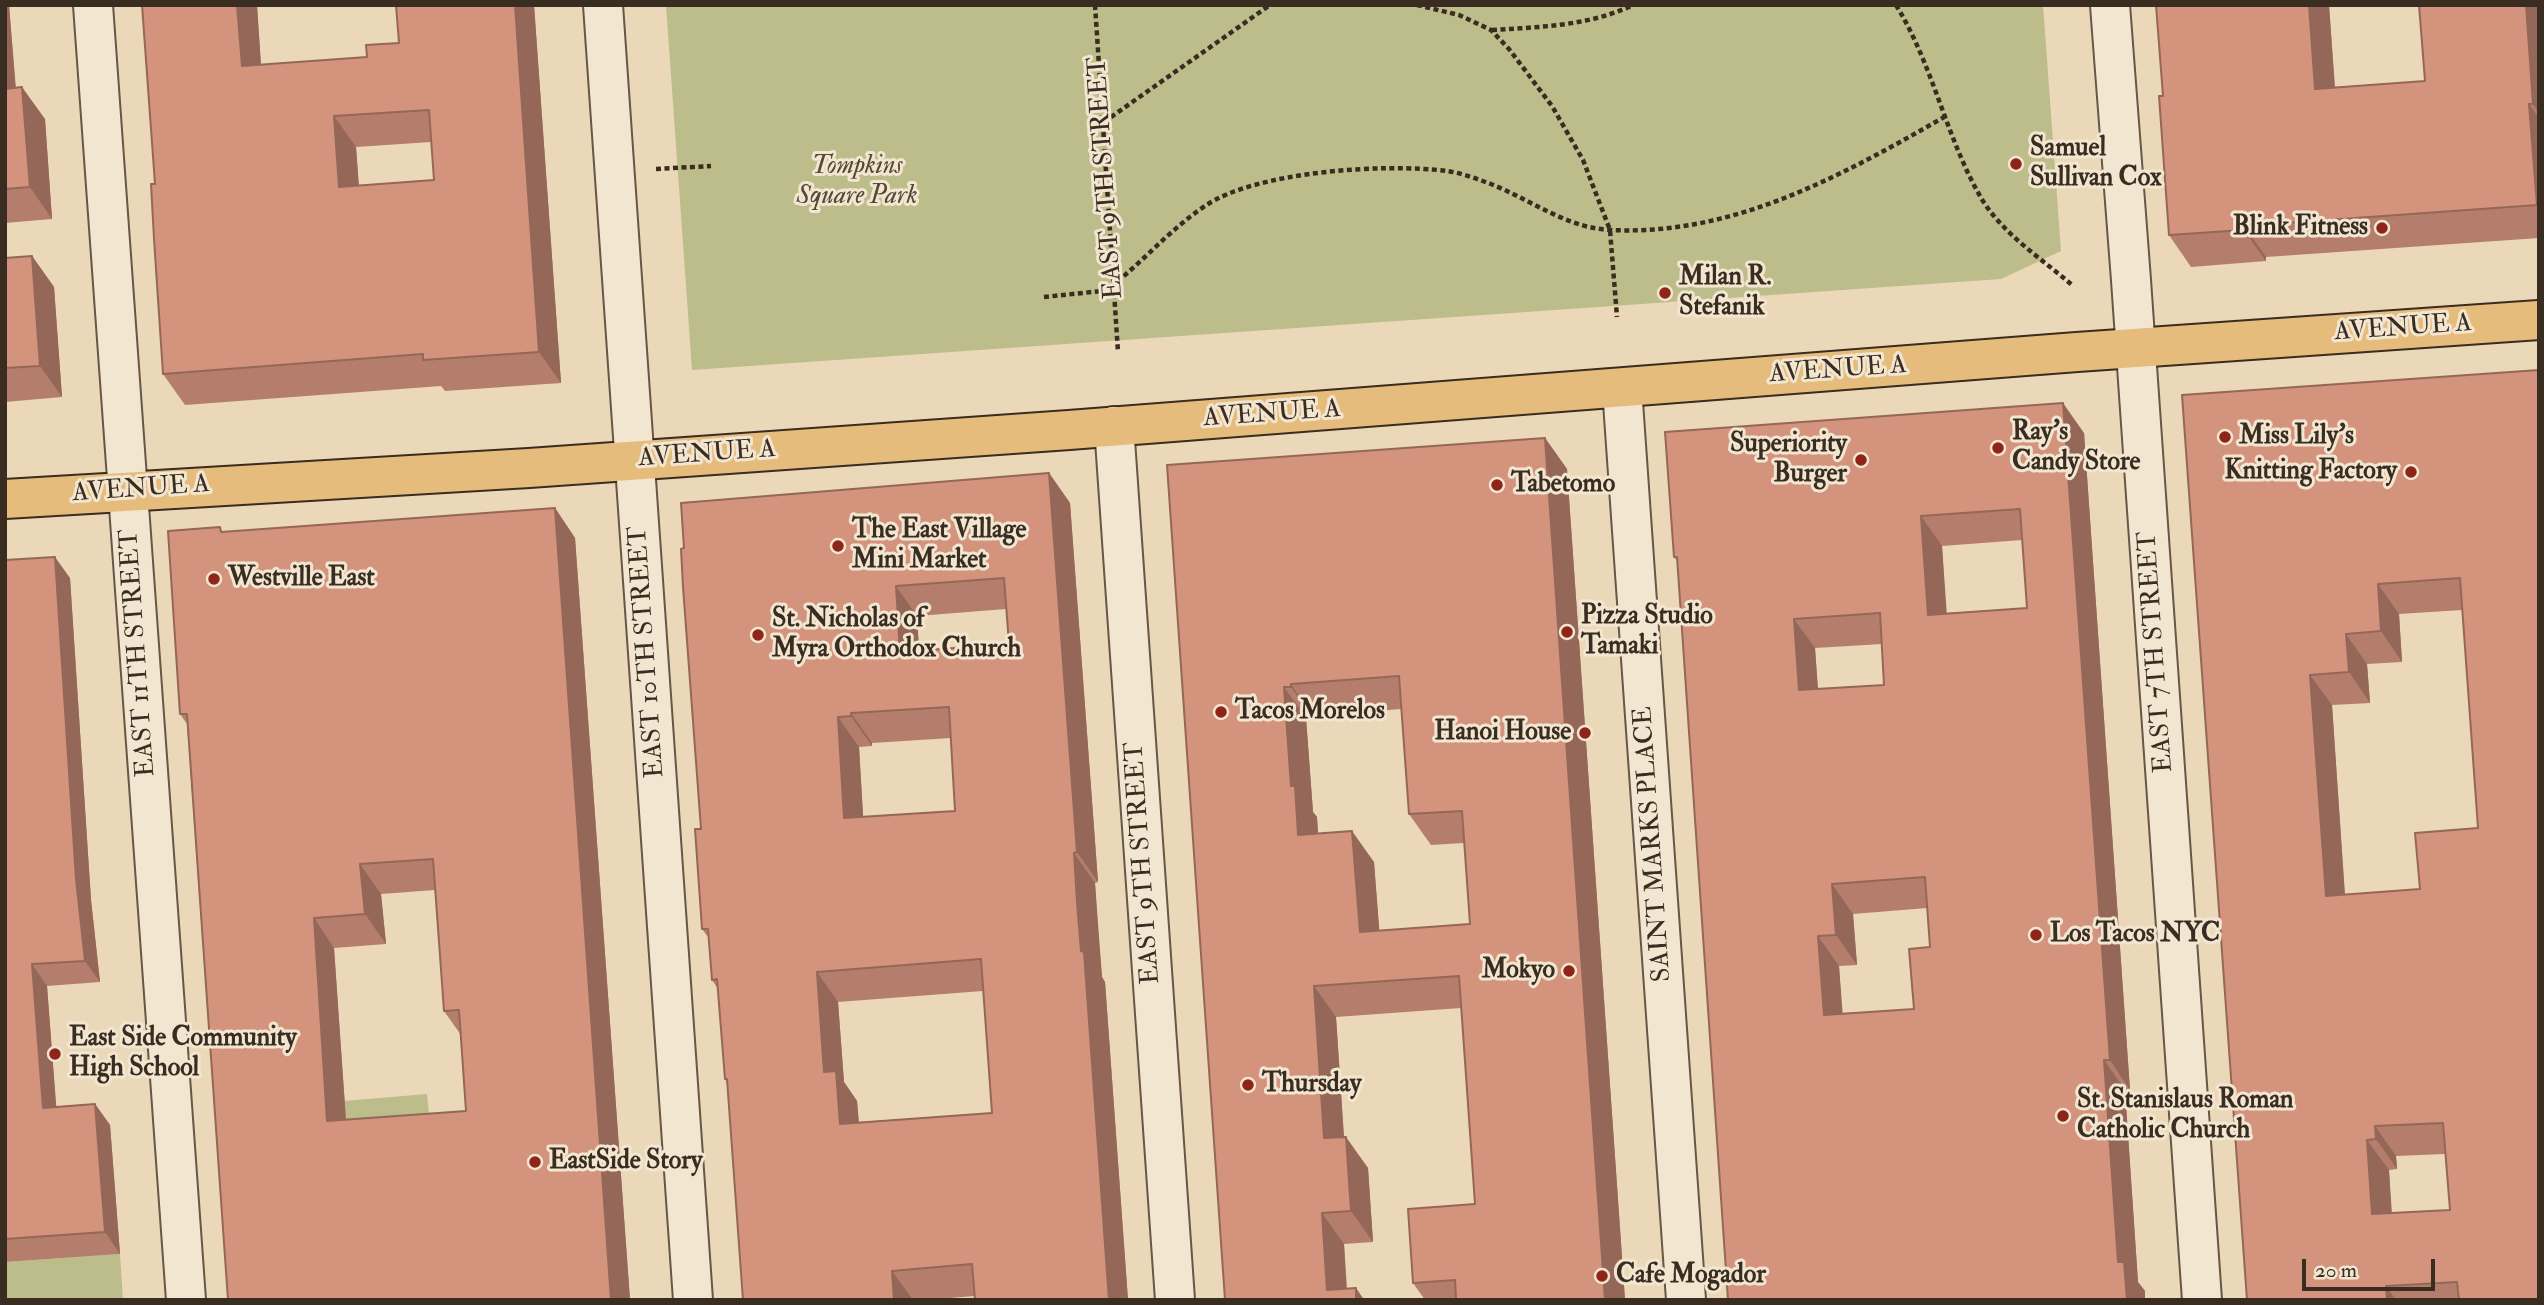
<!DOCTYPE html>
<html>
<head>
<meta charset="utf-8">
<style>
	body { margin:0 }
	#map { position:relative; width:2544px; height:1305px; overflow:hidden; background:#ebd8b8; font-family:"IM FELL Double Pica",serif }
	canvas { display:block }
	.frame { position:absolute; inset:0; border:7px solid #392c21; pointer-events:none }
	.scale { position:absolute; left:2302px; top:1259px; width:133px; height:32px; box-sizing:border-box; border:4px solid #392c21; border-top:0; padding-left:9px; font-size:21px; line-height:24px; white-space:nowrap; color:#392c21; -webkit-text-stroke:5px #f2e6d1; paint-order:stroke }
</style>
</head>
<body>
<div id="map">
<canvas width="2544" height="1305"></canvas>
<div class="frame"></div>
<div class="scale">20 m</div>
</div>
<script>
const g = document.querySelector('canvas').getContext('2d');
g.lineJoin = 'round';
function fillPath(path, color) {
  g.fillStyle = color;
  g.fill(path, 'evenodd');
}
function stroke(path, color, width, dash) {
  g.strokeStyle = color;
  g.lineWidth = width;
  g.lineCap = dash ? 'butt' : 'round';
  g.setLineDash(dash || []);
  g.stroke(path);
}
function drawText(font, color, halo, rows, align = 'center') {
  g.font = font + ' "IM FELL Double Pica",serif';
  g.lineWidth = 6;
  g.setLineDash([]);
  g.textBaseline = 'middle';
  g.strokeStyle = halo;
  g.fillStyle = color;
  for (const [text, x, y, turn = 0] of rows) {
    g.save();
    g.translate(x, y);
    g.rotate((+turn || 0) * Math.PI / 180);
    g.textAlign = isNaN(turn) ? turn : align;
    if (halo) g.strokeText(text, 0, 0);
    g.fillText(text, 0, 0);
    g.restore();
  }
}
const green = new Path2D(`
	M 666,5 L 2043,5 L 2061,251 L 2001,279 L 692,370 Z
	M 427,1094 L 432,1146 L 237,1159 L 344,1101 Z
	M 120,1254 L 123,1300 L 5,1300 L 5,1262 Z`);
const path = new Path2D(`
	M 1095,5 L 1118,352
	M 1417,5 L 1459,15 L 1491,30 L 1509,49 L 1552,106 L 1583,160 L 1610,230 L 1617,317
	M 1896,5 C 1933,65 1946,137 1980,196 C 2001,233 2041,258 2072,285
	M 1492,30 C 1540,27 1589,26 1633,5
	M 1104,122 L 1270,5
	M 656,169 L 711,166
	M 1044,297 L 1102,291 L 1108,289 C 1142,263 1169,230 1205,206 C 1256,171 1386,163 1447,171 C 1461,173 1475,178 1488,183 C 1529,198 1565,228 1611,230 C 1734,236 1843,175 1946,116`);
const minor = new Path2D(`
	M 93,5 L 186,1300
	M 603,5 L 693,1300
	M 2110,5 L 2131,280 L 2202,1300
	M 1622,388 L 1686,1300
	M 1114,426 L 1175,1300`);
const major = new Path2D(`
	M 5,499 L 529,468 L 1069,430 L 2077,352 L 2539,320`);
const wall = new Path2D(`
	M 5,5 L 9,5 L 16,88 L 45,119 L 52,219 L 5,223 Z
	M 142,5 L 257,5 L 261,65 L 367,57 L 399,43 L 396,5 L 534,5 L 561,383 L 445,391 L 441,386 L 185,405 L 163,374 L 155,184 ZM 431,142 L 434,180 L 359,186 L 356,147 Z
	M 2329,5 L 2335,87 L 2425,81 L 2539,5 L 2539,238 L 2266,257 L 2266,261 L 2191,267 L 2169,235 L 2163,96 Z
	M 32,256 L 54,287 L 62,397 L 5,402 L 5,258 Z
	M 2539,370 L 2539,1300 L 2247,1300 L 2182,395 ZM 2462,610 L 2478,828 L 2420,889 L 2345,895 L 2332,705 L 2370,703 L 2367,664 L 2402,662 L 2399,614 ZM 2445,1154 L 2450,1210 L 2391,1213 L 2389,1170 L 2397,1169 L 2396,1156 Z
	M 2084,433 L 2130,1090 L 2125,1090 L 2138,1282 L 2145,1291 L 2145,1300 L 1728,1300 L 1677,561 L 1674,557 ZM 2022,540 L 2027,608 L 1946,613 L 1942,546 ZM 1882,644 L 1884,685 L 1818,689 L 1815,648 ZM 1927,908 L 1930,947 L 1914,1009 L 1842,1014 L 1839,966 L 1857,965 L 1853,914 Z
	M 1545,438 L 1567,469 L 1625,1300 L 1425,1300 L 1413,1283 L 1475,1204 L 1461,1008 L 1336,1017 L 1344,1137 L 1368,1168 L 1373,1242 L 1344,1244 L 1347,1288 L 1356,1288 L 1364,1300 L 1225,1300 L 1167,465 ZM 1401,709 L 1409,814 L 1431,845 L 1464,843 L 1470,924 L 1379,931 L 1374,862 L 1318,833 L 1317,817 L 1313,812 L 1306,718 L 1313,718 L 1312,716 Z
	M 1049,473 L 1070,503 L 1098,882 L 1095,883 L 1098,932 L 1102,977 L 1105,982 L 1128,1300 L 975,1300 L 975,1296 L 924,1300 L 743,1300 L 727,1083 L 725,1079 L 718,989 L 712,980 L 708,937 L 702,929 L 701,829 L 683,587 ZM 1006,609 L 1009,644 L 919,651 L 917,616 ZM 951,738 L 955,811 L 863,817 L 859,747 L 872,746 L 872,743 ZM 983,991 L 992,1113 L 859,1122 L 857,1101 L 844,1082 L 838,1002 Z
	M 555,508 L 575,538 L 630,1300 L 228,1300 L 187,724 L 180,714 L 224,532 ZM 435,890 L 444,1011 L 461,1035 L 466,1111 L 346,1120 L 334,948 L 386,944 L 381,894 Z
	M 5,560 L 70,578 L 91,900 L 100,982 L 47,986 L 56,1107 L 95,1104 L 110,1125 L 120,1254 L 5,1262 Z`);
const shadedWall = new Path2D(`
	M 5,5 L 9,5 L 18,121 L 5,102 Z
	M 237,5 L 257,5 L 263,97 L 242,66 Z
	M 515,5 L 534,5 L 561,383 L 539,352 Z
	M 2309,5 L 2329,5 L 2337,120 L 2315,89 Z
	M 2526,5 L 2539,5 L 2539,113 L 2533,104 Z
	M 22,87 L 45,119 L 52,219 L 30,187 Z
	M 2529,104 L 2539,118 L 2539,208 L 2537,205 Z
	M 334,116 L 356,147 L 361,218 L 339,187 Z
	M 2244,226 L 2266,257 L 2266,261 L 2244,230 Z
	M 32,256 L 54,287 L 62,397 L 40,366 Z
	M 2063,403 L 2084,433 L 2130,1090 L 2110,1060 Z
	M 1545,438 L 1567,469 L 1625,1300 L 1605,1300 Z
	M 1049,473 L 1070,503 L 1098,882 L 1077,852 Z
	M 555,508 L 575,538 L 630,1300 L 611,1300 Z
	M 1921,516 L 1942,546 L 1949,645 L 1928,615 Z
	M 55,557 L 70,578 L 91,900 L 100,982 L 85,961 L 76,879 Z
	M 2378,584 L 2399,614 L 2402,662 L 2381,631 Z
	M 896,586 L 917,616 L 921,683 L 900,652 Z
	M 1794,619 L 1815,648 L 1820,720 L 1799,690 Z
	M 2346,634 L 2367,664 L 2370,703 L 2349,672 Z
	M 2310,675 L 2332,705 L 2347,927 L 2326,896 Z
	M 1291,684 L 1312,716 L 1313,718 L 1291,687 Z
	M 1284,687 L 1306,718 L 1313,812 L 1317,817 L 1320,866 L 1298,835 L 1291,786 Z
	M 851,713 L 872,743 L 872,746 L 851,716 Z
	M 838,717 L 859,747 L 865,848 L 844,818 Z
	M 1352,831 L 1374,862 L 1382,964 L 1360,932 Z
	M 1074,853 L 1095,883 L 1102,977 L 1105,982 L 1128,1300 L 1109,1300 Z
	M 360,864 L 381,894 L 386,944 L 365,914 Z
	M 1832,884 L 1853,914 L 1857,965 L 1836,935 Z
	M 314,918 L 334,948 L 348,1151 L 327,1121 Z
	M 1818,936 L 1839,966 L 1845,1045 L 1824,1015 Z
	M 32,964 L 47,986 L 58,1129 L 43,1108 Z
	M 817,972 L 838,1002 L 844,1082 L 857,1101 L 861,1154 L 840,1124 L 824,1072 Z
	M 1314,986 L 1336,1017 L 1346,1169 L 1324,1138 Z
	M 2104,1060 L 2125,1090 L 2138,1282 L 2145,1291 L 2145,1300 L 2127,1300 L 2118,1262 Z
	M 95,1104 L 110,1125 L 120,1254 L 105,1232 Z
	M 2375,1126 L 2396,1156 L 2397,1169 L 2376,1139 Z
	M 1346,1137 L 1368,1168 L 1373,1242 L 1351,1211 Z
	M 2367,1140 L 2389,1170 L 2394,1245 L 2372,1214 Z
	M 1322,1213 L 1344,1244 L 1347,1300 L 1327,1290 Z
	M 892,1271 L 913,1300 L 894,1300 Z
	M 2386,1286 L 2396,1300 L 2387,1300 Z
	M 1356,1288 L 1364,1300 L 1356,1300 Z`);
const building = new Path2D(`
	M 142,5 L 237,5 L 242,66 L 367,57 L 366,45 L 399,43 L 396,5 L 515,5 L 539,352 L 423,360 L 423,354 L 163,374 L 154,239 L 151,184 L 155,184 ZM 429,110 L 434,180 L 339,187 L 334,116 Z
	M 2156,5 L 2309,5 L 2315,89 L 2425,81 L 2419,5 L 2526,5 L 2533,104 L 2529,104 L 2537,205 L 2244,226 L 2244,230 L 2169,235 L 2159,96 L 2163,96 Z
	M 22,87 L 30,187 L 5,189 L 5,89 Z
	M 32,256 L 40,366 L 5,368 L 5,258 Z
	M 2539,370 L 2539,1300 L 2459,1300 L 2457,1282 L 2386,1286 L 2387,1300 L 2247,1300 L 2182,395 ZM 2460,578 L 2478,828 L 2415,833 L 2420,889 L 2326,896 L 2310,675 L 2349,672 L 2346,634 L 2381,631 L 2378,584 ZM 2443,1123 L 2450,1210 L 2372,1214 L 2367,1140 L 2376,1139 L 2375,1126 Z
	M 2063,403 L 2110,1060 L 2104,1060 L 2118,1262 L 2124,1262 L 2127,1300 L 1728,1300 L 1677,557 L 1674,557 L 1665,432 ZM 2020,509 L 2027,608 L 1928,615 L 1921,516 ZM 1880,613 L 1884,685 L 1799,690 L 1794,619 ZM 1925,877 L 1930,947 L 1909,949 L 1914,1009 L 1824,1015 L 1818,936 L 1836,935 L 1832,884 Z
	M 1545,438 L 1605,1300 L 1456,1300 L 1455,1280 L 1413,1283 L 1408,1209 L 1475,1204 L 1459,976 L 1314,986 L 1324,1138 L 1346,1137 L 1351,1211 L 1322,1213 L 1327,1290 L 1356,1288 L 1356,1300 L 1225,1300 L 1167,465 ZM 1399,676 L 1409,814 L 1462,811 L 1470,924 L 1360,932 L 1352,831 L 1298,835 L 1295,786 L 1291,786 L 1284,687 L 1291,687 L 1291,684 Z
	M 1049,473 L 1077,852 L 1074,853 L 1077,902 L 1081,951 L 1084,952 L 1109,1300 L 975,1300 L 972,1264 L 892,1271 L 894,1300 L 743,1300 L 727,1079 L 725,1079 L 717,979 L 712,980 L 708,929 L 702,929 L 695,829 L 701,829 L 683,587 L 681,549 L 684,548 L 681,503 ZM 1004,578 L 1009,644 L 900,652 L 896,586 ZM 949,707 L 955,811 L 844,818 L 838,717 L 851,716 L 851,713 ZM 981,959 L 992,1113 L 840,1124 L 836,1071 L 824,1072 L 817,972 Z
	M 555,508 L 611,1300 L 228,1300 L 187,714 L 180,714 L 168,531 L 220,527 L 221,532 ZM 433,859 L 444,1011 L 459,1010 L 466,1111 L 327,1121 L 314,918 L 365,914 L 360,864 Z
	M 55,557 L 76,879 L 85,961 L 32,964 L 43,1108 L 95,1104 L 105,1232 L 5,1239 L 5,560 Z`);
const markers = [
	[2016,164,7,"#8f2418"],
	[2382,228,7,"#8f2418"],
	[1665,293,7,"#8f2418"],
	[2225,437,7,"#8f2418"],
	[1998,448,7,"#8f2418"],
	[1861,460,7,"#8f2418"],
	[2411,472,7,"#8f2418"],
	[1497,485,7,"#8f2418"],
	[838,546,7,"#8f2418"],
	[214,579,7,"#8f2418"],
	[1567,632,7,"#8f2418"],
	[758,635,7,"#8f2418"],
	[1221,712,7,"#8f2418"],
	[1585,733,7,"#8f2418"],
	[2036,935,7,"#8f2418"],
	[1569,971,7,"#8f2418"],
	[55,1054,7,"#8f2418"],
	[1248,1085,7,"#8f2418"],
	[2063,1116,7,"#8f2418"],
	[535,1162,7,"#8f2418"],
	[1602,1276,7,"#8f2418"]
];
const poiNames = [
	["Samuel",2030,149],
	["Sullivan Cox",2030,179],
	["Blink Fitness",2368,228,"right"],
	["Milan R.",1679,278],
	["Stefanik",1679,308],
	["Ray's",2012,433],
	["Candy Store",2012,463],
	["Miss Lily’s",2239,437],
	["Superiority",1847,445,"right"],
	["Burger",1847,475,"right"],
	["Knitting Factory",2397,472,"right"],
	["Tabetomo",1511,485],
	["The East Village",852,531],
	["Mini Market",852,561],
	["Westville East",228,579],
	["Pizza Studio",1581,617],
	["Tamaki",1581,647],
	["St. Nicholas of",772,620],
	["Myra Orthodox Church",772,650],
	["Tacos Morelos",1235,712],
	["Hanoi House",1571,733,"right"],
	["Los Tacos NYC",2050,935],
	["Mokyo",1555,971,"right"],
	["East Side Community",69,1039],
	["High School",69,1069],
	["Thursday",1262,1085],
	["St. Stanislaus Roman",2077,1101],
	["Catholic Church",2077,1131],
	["EastSide Story",549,1162],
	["Cafe Mogador",1616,1276]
];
const parkNames = [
	["Tompkins",857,167],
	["Square Park",857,197]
];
const streetNames = [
	["EAST 9TH STREET",1107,178,-94],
	["AVENUE A",2403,329,-4],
	["AVENUE A",1838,371,-4],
	["AVENUE A",1272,415,-4],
	["AVENUE A",707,455,-4],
	["AVENUE A",141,490,-4],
	["EAST 10TH STREET",648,652,-94],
	["EAST 7TH STREET",2157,652,-94],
	["EAST 11TH STREET",139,653,-94],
	["SAINT MARKS PLACE",1654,844,-94],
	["EAST 9TH STREET",1144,863,-94]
];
fillPath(green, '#bcbd8b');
stroke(minor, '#665747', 42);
stroke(major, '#392c21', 42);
stroke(path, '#392c21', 4.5, [5, 3.5]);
stroke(minor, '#f2e6d1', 38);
stroke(major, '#e6bc7c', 38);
fillPath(wall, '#b57e6c');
fillPath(shadedWall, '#946758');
fillPath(building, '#d3937d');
stroke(building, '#946758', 2);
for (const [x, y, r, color] of markers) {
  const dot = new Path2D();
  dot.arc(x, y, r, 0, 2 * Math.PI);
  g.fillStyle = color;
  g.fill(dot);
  stroke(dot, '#f2e6d1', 2.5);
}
drawText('bold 26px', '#392c21', '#f2e6d1', poiNames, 'left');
drawText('italic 26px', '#534936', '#f2e6d1', parkNames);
drawText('26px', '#392c21', '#f2e6d1', streetNames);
</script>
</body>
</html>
